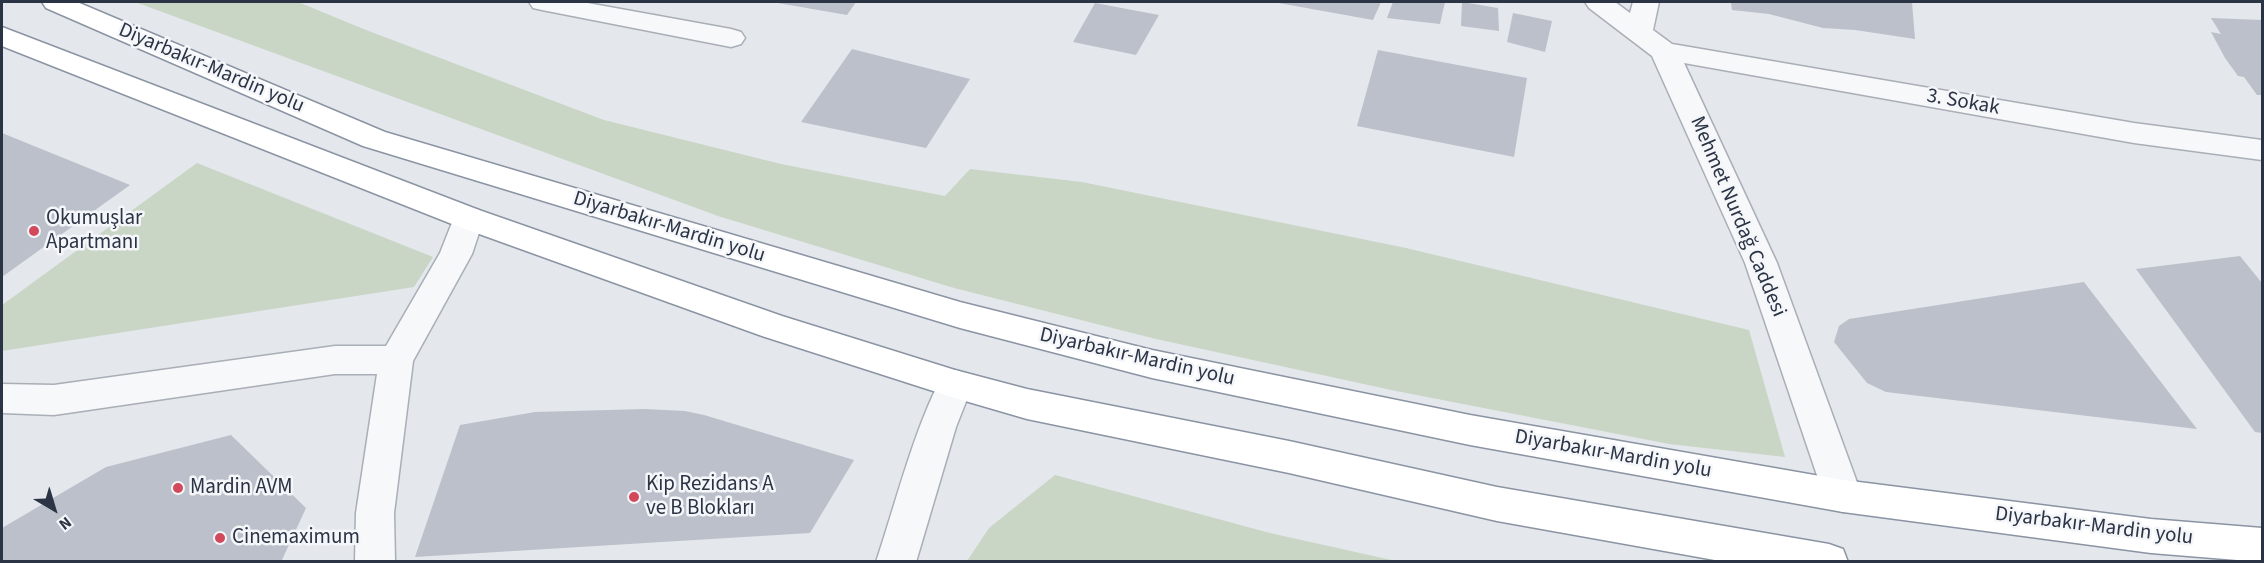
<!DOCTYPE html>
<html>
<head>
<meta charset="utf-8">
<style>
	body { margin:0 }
	#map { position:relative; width:2264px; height:563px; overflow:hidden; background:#e4e7ec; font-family:"Source Sans 3",sans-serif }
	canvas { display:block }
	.frame { position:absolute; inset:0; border:3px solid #2b3445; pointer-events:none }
	.north { position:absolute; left:24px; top:479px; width:60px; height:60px; -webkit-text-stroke:4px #f4f6f9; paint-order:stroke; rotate:142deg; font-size:16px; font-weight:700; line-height:24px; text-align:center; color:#2b3445 }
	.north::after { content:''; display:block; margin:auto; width:21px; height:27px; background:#2b3445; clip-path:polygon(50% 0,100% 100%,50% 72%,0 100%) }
</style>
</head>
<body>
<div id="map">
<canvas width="2264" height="563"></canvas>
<div class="frame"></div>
<div class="north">N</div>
</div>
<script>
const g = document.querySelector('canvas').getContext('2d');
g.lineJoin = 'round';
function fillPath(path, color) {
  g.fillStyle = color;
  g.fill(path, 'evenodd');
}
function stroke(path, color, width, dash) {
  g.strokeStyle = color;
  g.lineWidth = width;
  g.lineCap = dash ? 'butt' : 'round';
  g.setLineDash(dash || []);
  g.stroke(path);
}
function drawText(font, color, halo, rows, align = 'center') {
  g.font = font + ' "Source Sans 3",sans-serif';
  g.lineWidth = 5;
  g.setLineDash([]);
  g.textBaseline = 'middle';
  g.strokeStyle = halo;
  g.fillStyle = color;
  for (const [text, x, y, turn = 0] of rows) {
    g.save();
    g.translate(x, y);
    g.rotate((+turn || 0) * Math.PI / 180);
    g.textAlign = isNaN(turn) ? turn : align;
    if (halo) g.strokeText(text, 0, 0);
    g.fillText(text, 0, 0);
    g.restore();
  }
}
const green = new Path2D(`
	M 135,2 L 298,2 L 366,30 L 604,120 L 781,164 L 945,196 L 970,169 L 1082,182 L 1406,248 L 1749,330 L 1785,457 L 1669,444 L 1396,391 L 1156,339 L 954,288 L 718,216 Z
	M 197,163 L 433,257 L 414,287 L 2,351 L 2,305 Z
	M 1055,475 L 1270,533 L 1396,561 L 967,561 L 989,528 Z`);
const building = new Path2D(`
	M 772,2 L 856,2 L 847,15 Z
	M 1273,2 L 1381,2 L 1373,20 Z
	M 1393,2 L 1445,2 L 1440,24 L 1387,18 Z
	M 1462,2 L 1498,8 L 1499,31 L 1461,26 Z
	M 1731,2 L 1912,2 L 1915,39 L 1855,30 L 1823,28 L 1769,14 L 1732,10 Z
	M 1095,3 L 1159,15 L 1136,55 L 1073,42 Z
	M 1513,13 L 1552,21 L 1545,52 L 1507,42 Z
	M 2211,18 L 2262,20 L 2262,95 L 2257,95 L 2244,77 L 2238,76 L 2225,58 L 2211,32 L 2221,34 Z
	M 852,49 L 970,79 L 926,148 L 801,122 Z
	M 1378,50 L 1527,78 L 1514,157 L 1357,126 Z
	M 2,133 L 130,185 L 2,277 Z
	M 2240,256 L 2262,283 L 2262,433 L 2255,432 L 2136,269 Z
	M 2084,282 L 2197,429 L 1886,392 L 1867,383 L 1834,342 L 1839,326 L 1849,319 Z
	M 645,409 L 685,411 L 704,415 L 854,460 L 810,533 L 415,557 L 460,425 L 535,412 Z
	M 231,435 L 306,508 L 281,562 L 2,562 L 2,528 L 106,467 Z`);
const minor = new Path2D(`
	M 529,2 L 582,2 L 731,29 L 741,32 L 745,38 L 741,44 L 731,47 L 542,10 L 533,8 Z
	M 1585,2 L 1615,2 L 1630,13 L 1633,2 L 1659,2 L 1653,30 L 1672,44 L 2134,123 L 2262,140 L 2262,160 L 2134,143 L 1684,63 L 1777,263 L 1862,496 L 1856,508 L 1843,512 L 1830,508 L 1824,496 L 1745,263 L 1652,56 L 1589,8 Z
	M 468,207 L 479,210 L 484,218 L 472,254 L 413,361 L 394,513 L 395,562 L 355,562 L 356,513 L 377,374 L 335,374 L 54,415 L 2,413 L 2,384 L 54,385 L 335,346 L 386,346 L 440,253 L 457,210 Z
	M 955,370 L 967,374 L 973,384 L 956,427 L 916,562 L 876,562 C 897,499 913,432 943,374 Z`);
const highway = new Path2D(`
	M 42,2 L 77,2 L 385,132 L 960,302 L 1152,350 L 1470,415 L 1843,480 L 2151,519 L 2262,528 L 2262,562 L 2151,553 L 1843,512 L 1470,445 L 1152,378 L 960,328 L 363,146 L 46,8 Z
	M 2,27 L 479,210 L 782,316 L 955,370 L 1027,389 L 1289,441 L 1497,487 L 1829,544 L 1843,549 L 1848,562 L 1726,562 L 1497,521 L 1289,473 L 1027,419 L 955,398 L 762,336 L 457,226 L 2,46 Z`);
const markers = [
	[34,231,6,"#d1495b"],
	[178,488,6,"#d1495b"],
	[634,497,6,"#d1495b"],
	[220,538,6,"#d1495b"]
];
const streetNames = [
	["Diyarbakır-Mardin yolu",211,69,23],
	["3. Sokak",1963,103,10],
	["Mehmet Nurdağ Caddesi",1737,217,67],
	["Diyarbakır-Mardin yolu",669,228,17],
	["Diyarbakır-Mardin yolu",1137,358,13],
	["Diyarbakır-Mardin yolu",1613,455,10],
	["Diyarbakır-Mardin yolu",2094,527,7]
];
const poiNames = [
	["Okumuşlar",46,219],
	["Apartmanı",46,243],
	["Kip Rezidans A",646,485],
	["ve B Blokları",646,509],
	["Mardin AVM",190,488],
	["Cinemaximum",232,538]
];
fillPath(green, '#c9d6c5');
fillPath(building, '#bbc0ca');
stroke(minor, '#a9aeb7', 3);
stroke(highway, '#8b94a3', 3);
fillPath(minor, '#f7f8fa');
fillPath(highway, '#fff');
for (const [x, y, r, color] of markers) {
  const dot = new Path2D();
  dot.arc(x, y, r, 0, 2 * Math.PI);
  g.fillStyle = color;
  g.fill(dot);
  stroke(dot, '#f4f6f9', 2);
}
drawText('21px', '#2b3445', '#f4f6f9', streetNames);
drawText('21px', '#2b3445', '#f4f6f9', poiNames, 'left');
</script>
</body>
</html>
